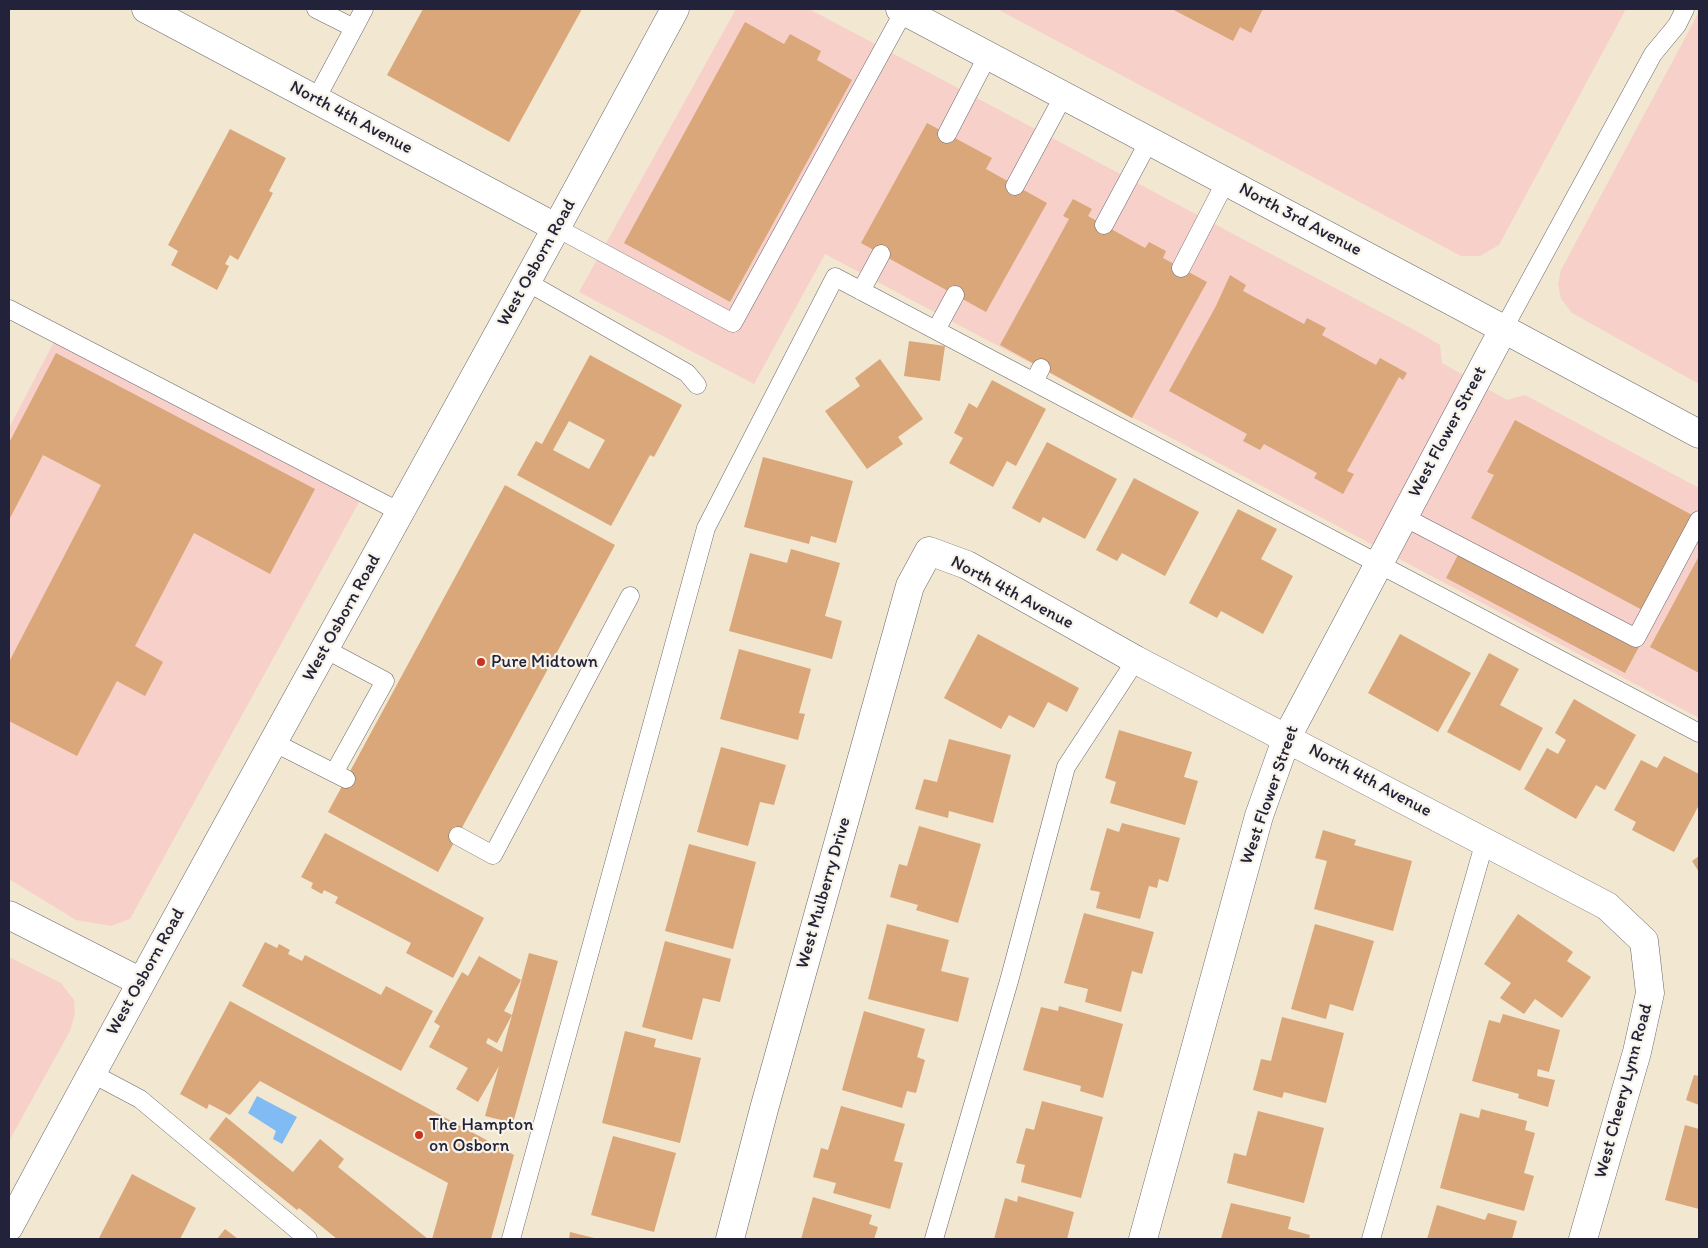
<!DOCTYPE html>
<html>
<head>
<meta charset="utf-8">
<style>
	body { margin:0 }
	#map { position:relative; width:1708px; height:1248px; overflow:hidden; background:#f2e7d0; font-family:Itim,sans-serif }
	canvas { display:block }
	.frame { position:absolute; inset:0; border:10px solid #22223b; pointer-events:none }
</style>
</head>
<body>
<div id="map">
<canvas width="1708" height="1248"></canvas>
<div class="frame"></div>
</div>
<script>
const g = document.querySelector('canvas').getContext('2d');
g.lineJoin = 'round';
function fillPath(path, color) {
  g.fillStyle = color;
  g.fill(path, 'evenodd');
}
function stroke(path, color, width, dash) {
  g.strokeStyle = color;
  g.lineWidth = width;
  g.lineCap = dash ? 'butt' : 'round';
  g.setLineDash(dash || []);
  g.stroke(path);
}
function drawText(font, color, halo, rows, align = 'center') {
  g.font = font + ' Itim,sans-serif';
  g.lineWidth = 4.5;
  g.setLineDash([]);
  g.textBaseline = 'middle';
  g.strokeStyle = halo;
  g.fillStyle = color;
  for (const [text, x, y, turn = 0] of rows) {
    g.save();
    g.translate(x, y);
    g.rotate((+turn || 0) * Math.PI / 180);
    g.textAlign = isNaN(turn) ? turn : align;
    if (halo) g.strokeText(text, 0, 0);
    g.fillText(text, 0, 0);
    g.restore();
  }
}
const built = new Path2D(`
	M 736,9 L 809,9 L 1420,333 L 1440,345 L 1442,363 L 1507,400 L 1525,395 L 1699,488 L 1699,718 L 825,254 L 754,384 L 579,292 Z
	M 997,9 L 1626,9 L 1499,245 L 1480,256 L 1461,256 Z
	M 1699,12 L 1699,384 L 1572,313 L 1561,299 L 1558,284 L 1561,270 Z
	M 58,334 L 364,493 L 130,919 L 111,926 L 76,920 L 9,879 L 9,428 Z
	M 9,957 L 61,983 L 74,1000 L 75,1013 L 70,1031 L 9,1141 Z`);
const water = new Path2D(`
	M 257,1096 L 297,1117 L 282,1144 L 273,1139 L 276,1131 L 248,1113 Z`);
const building = new Path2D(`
	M 423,9 L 582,9 L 509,142 L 387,75 Z
	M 1172,9 L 1263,9 L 1251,33 L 1240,27 L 1233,41 Z
	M 745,22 L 784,44 L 790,34 L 821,51 L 817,60 L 852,80 L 730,302 L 624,243 Z
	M 927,123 L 992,158 L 986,169 L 1047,203 L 986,312 L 861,243 Z
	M 230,129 L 286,158 L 269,191 L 273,193 L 238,260 L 230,255 L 225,264 L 229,266 L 217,290 L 171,265 L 178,251 L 168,245 Z
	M 1073,199 L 1092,209 L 1088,216 L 1145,248 L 1149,242 L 1166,251 L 1163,258 L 1207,282 L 1132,418 L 1000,345 L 1069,219 L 1063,216 Z
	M 1230,275 L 1246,285 L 1243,291 L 1304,324 L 1307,318 L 1326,328 L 1322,335 L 1376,365 L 1380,358 L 1407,373 L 1403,380 L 1399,377 L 1347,471 L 1354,474 L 1343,494 L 1314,478 L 1317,473 L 1264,444 L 1260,450 L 1243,441 L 1247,434 L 1169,391 L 1216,306 Z
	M 909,341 L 945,346 L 940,381 L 904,376 Z
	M 56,353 L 315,489 L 270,574 L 194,533 L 135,646 L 163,662 L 145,696 L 117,681 L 77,756 L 9,721 L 9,662 L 101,485 L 43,455 L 9,520 L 9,443 Z
	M 590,355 L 682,405 L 654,457 L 650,455 L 611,526 L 517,475 L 536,441 L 542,444 ZM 569,421 L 605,440 L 589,469 L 553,450 Z
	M 880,359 L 923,419 L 898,437 L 903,444 L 867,469 L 825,411 L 860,386 L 855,378 Z
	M 992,380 L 1046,409 L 1016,466 L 1007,461 L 993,487 L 949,463 L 963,438 L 954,433 L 969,403 L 977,408 Z
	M 1515,420 L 1694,516 L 1644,611 L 1471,518 L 1494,475 L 1487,472 Z
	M 1047,442 L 1117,479 L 1085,539 L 1043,517 L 1040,523 L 1012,508 Z
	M 763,457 L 853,481 L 836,543 L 811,536 L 809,544 L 744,527 Z
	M 1134,478 L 1199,512 L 1165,576 L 1122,553 L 1117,561 L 1096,550 Z
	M 505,485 L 615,545 L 438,872 L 328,812 Z
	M 1238,509 L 1277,529 L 1261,559 L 1293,576 L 1263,634 L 1221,611 L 1217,618 L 1189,603 Z
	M 791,549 L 840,563 L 825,616 L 842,621 L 832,659 L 729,631 L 750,553 L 787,563 Z
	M 1461,549 L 1640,645 L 1625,673 L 1446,578 Z
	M 1699,556 L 1699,673 L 1650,647 Z
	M 978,634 L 1079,688 L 1067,712 L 1048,702 L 1034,728 L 1009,715 L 1001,729 L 944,698 Z
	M 1400,634 L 1471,673 L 1438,732 L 1368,693 Z
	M 739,649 L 811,669 L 799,713 L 805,714 L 798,740 L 720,719 Z
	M 1489,653 L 1519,669 L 1500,705 L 1543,728 L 1520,771 L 1447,732 Z
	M 1574,699 L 1636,735 L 1605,790 L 1596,785 L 1576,819 L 1524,789 L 1547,748 L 1558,754 L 1566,740 L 1555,733 Z
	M 1119,730 L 1192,752 L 1184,777 L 1198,781 L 1185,825 L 1110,803 L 1116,782 L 1105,778 Z
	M 949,739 L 1011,755 L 993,823 L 949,811 L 948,818 L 915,809 L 924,779 L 937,782 Z
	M 721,747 L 786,765 L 774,805 L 760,802 L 748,846 L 697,832 Z
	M 1664,756 L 1699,774 L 1699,805 L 1674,852 L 1632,830 L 1636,822 L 1614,810 L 1641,760 L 1657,768 Z
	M 1122,823 L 1180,838 L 1168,882 L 1159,879 L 1157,888 L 1149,886 L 1140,919 L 1096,908 L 1100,892 L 1090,890 L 1107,828 L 1119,832 Z
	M 919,826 L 981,844 L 958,923 L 916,910 L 918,905 L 890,897 L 899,864 L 907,866 Z
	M 1323,830 L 1356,840 L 1354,845 L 1412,861 L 1393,931 L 1314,909 L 1327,861 L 1315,858 Z
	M 325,833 L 484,918 L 453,978 L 406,953 L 411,943 L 335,903 L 338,897 L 324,890 L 322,894 L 311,888 L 313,883 L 301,877 Z
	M 689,844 L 756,862 L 733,949 L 665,931 Z
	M 1699,856 L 1699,872 L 1692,861 Z
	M 1084,913 L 1154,932 L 1142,974 L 1132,971 L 1121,1012 L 1085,1002 L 1088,989 L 1064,983 Z
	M 1518,914 L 1573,952 L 1567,961 L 1591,977 L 1562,1018 L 1535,999 L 1524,1014 L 1500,998 L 1511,983 L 1484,964 Z
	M 887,924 L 949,940 L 941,971 L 969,978 L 958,1022 L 868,999 Z
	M 1315,924 L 1374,941 L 1353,1011 L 1330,1004 L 1326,1019 L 1291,1009 Z
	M 665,941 L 731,959 L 720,1002 L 703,998 L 692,1040 L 642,1027 Z
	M 265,942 L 277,948 L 279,944 L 290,950 L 288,954 L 302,961 L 305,955 L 381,995 L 386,986 L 433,1011 L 401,1071 L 242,986 Z
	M 529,953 L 558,961 L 513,1123 L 485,1116 L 499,1066 L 478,1102 L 456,1089 L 468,1068 L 429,1047 L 440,1026 L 434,1022 L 462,972 L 468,976 L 479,956 L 521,980 L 504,1011 L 512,1015 ZM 512,1015 L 502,1052 L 486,1043 L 488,1038 L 497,1043 Z
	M 230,1001 L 514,1155 L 491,1239 L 432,1239 L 448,1183 L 260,1081 L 230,1115 L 209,1104 L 207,1109 L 180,1094 Z
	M 1059,1006 L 1123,1024 L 1103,1098 L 1080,1091 L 1081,1086 L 1023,1070 L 1041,1007 L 1058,1011 Z
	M 864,1011 L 925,1029 L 917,1057 L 925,1060 L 916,1093 L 907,1091 L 902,1108 L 842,1090 Z
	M 1503,1014 L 1560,1030 L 1549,1072 L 1538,1069 L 1537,1076 L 1555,1080 L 1548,1107 L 1518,1098 L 1519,1094 L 1472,1081 L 1489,1020 L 1500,1023 Z
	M 1282,1017 L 1344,1033 L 1326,1103 L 1284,1092 L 1282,1098 L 1253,1090 L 1261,1059 L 1271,1061 Z
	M 625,1031 L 656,1039 L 654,1047 L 701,1058 L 680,1143 L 602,1123 Z
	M 1694,1075 L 1699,1076 L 1699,1105 L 1686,1100 Z
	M 1042,1101 L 1103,1117 L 1081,1198 L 1021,1182 L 1025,1165 L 1016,1163 L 1026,1128 L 1034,1130 Z
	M 841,1106 L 905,1124 L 894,1161 L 903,1163 L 890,1209 L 833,1193 L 836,1183 L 813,1177 L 821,1148 L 828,1150 Z
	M 1481,1109 L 1527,1121 L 1525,1130 L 1535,1133 L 1524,1173 L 1534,1176 L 1524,1211 L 1440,1188 L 1460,1113 L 1479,1118 Z
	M 1258,1111 L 1324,1128 L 1304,1203 L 1227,1183 L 1234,1153 L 1246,1156 Z
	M 226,1117 L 293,1172 L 320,1139 L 344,1159 L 338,1167 L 428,1239 L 337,1239 L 299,1208 L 297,1210 L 209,1139 Z
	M 1685,1125 L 1699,1129 L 1699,1209 L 1665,1200 Z
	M 613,1136 L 676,1153 L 654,1232 L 591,1215 Z
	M 132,1174 L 196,1208 L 180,1239 L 102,1239 L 99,1238 Z
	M 1018,1196 L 1074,1212 L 1067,1239 L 994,1239 L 1005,1198 L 1017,1202 Z
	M 813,1197 L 872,1215 L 869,1224 L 878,1227 L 874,1239 L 801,1239 Z
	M 1231,1203 L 1291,1217 L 1288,1229 L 1310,1235 L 1309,1239 L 1221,1239 Z
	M 1437,1205 L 1485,1220 L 1488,1213 L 1517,1221 L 1512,1239 L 1427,1239 Z
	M 225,1229 L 238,1239 L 217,1239 Z
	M 570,1232 L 598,1239 L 569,1239 Z`);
const lane = new Path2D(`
	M 316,9 L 354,28 L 316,99
	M 354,28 L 364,9
	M 947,134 L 988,55
	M 1015,186 L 1064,95
	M 1104,225 L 1149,141
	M 557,228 L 733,323 L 904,11
	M 1181,268 L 1226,181
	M 527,282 L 687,373 L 697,385
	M 861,291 L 881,254
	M 9,309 L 400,512
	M 1504,328 L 1653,54 L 1677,25 L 1685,9
	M 936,330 L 955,295
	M 1034,382 L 1041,368
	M 1404,517 L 1636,638 L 1699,520
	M 325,649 L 385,681 L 334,773
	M 273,742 L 346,779
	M 458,836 L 493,855 L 630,596
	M 91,1073 L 140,1099 L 308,1239
	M 511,1239 L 706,528 L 835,277 L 1699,733
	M 934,1239 L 1009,981 L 1066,767 L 1136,660
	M 1371,1239 L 1485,841`);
const street = new Path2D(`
	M 146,9 L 557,228
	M 9,915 L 141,982
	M 730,1239 L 764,1109 L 910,586 L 929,551 L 967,565 L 1136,660 L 1607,906 L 1644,941 L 1650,993 L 1637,1052 L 1583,1239
	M 1143,1239 L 1259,816 L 1287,737 L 1504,328`);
const secondary = new Path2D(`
	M 900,9 L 1457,304 L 1699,434
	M 9,1227 C 227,819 456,417 675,9`);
const markers = [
	[481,662,5,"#c8321e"],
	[419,1135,5,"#c8321e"]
];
const streetNames = [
	["North 4th Avenue",351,118,28],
	["North 3rd Avenue",1300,220,28],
	["West Osborn Road",537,263,-61],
	["West Flower Street",1448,432,-62],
	["North 4th Avenue",1012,593,28],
	["West Osborn Road",342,618,-61],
	["North 4th Avenue",1370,781,28],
	["West Flower Street",1270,795,-71],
	["West Mulberry Drive",824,893,-74],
	["West Osborn Road",146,972,-61],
	["West Cheery Lynn Road",1624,1091,-75]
];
const poiNames = [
	["Pure Midtown",491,662],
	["The Hampton",429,1125],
	["on Osborn",429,1146]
];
fillPath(built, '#f7d0ca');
fillPath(water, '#80bcf3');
fillPath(building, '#daa77b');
stroke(lane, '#6b676f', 19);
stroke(street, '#6b676f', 29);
stroke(secondary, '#6b676f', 29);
stroke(lane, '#fff', 18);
stroke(street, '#fff', 28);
stroke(secondary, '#fff', 28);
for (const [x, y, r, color] of markers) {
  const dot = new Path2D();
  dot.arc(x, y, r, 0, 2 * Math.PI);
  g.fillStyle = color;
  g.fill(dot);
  stroke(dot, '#f7f3e8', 2);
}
drawText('18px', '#22223b', '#f7f3e8', streetNames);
drawText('18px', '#22223b', '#f7f3e8', poiNames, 'left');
</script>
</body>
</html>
